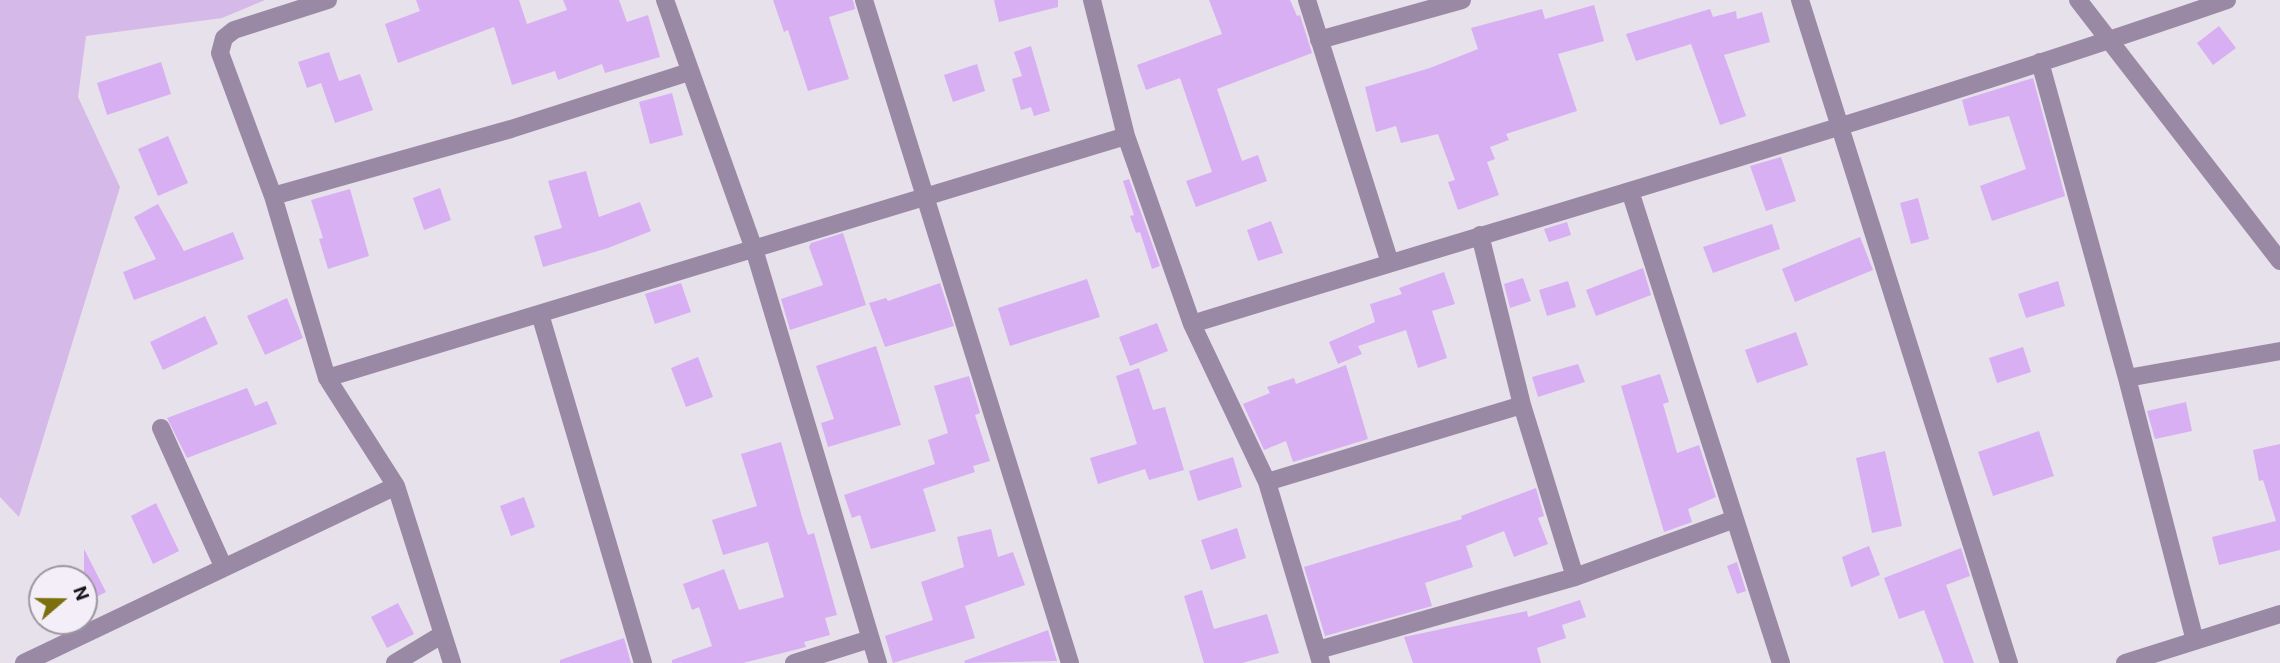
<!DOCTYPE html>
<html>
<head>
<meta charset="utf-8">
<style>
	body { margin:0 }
	#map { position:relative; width:2280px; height:663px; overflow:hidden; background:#e7e1eb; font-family:Roboto,sans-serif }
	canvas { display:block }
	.north { position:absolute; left:28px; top:565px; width:70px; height:70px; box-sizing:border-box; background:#f4eef9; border:2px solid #9c979f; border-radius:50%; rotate:70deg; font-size:19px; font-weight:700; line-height:28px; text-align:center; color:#171518 }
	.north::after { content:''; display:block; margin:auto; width:24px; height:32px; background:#7b6f0e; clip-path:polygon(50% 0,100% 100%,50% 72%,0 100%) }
</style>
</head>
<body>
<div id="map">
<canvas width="2280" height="663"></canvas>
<div class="north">N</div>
</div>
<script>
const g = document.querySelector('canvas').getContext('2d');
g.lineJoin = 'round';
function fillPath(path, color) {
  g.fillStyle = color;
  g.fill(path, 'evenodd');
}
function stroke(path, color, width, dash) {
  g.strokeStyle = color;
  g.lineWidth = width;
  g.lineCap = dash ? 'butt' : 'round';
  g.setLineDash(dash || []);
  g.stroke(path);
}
const green = new Path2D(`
	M 0,0 L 265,0 L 222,18 L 86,36 L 78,97 L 120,187 L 19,517 L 0,497 Z`);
const building = new Path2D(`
	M 416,0 L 519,0 L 527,24 L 567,10 L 563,0 L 619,0 L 627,22 L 648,15 L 660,57 L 605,73 L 602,64 L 558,80 L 555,71 L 512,85 L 494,27 L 398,63 L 385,24 L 420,11 Z
	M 773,0 L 853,0 L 855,9 L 829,17 L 849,79 L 808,91 L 788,30 L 784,32 Z
	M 994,0 L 1058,0 L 1058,7 L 999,22 Z
	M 1209,0 L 1290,0 L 1297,16 L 1300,15 L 1312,53 L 1217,89 L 1242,161 L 1258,155 L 1267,181 L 1196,207 L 1186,181 L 1212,172 L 1180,78 L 1146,90 L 1137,65 L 1222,34 Z
	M 1594,5 L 1604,41 L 1558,54 L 1577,111 L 1506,134 L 1509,140 L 1490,147 L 1495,159 L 1487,162 L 1499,195 L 1458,210 L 1448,182 L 1455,180 L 1438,134 L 1401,143 L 1396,126 L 1376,132 L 1365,87 L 1430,68 L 1478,49 L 1471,28 L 1542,9 L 1545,19 Z
	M 1710,9 L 1713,17 L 1736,11 L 1737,19 L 1762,12 L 1770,42 L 1724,55 L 1746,116 L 1720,125 L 1691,44 L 1636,61 L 1626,34 Z
	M 2219,26 L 2236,48 L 2213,65 L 2197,43 Z
	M 1031,46 L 1050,111 L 1034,116 L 1031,107 L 1021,110 L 1012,79 L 1022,76 L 1014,52 Z
	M 329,52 L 339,81 L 360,74 L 373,110 L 335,123 L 321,83 L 307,88 L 298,62 Z
	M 161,62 L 171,94 L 107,115 L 97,83 Z
	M 977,64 L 985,91 L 953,102 L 944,75 Z
	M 2033,78 L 2065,196 L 1992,221 L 1980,186 L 2026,169 L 2009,116 L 1969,126 L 1962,100 Z
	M 672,93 L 683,135 L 650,144 L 639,102 Z
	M 168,136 L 188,183 L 158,196 L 138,149 Z
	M 1781,157 L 1796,201 L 1766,211 L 1750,166 Z
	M 586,171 L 599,217 L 640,202 L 651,231 L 608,248 L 543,267 L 534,236 L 562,228 L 548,181 Z
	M 1129,179 L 1160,266 L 1152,269 L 1140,232 L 1136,233 L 1130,216 L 1134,215 L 1123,181 Z
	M 440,188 L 451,220 L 424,230 L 413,198 Z
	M 350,189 L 369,256 L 328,269 L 319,239 L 323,238 L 311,200 Z
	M 1918,198 L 1929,239 L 1911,244 L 1900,203 Z
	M 158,204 L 184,251 L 233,232 L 244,259 L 134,300 L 123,272 L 156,259 L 134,217 Z
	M 1271,221 L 1283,253 L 1258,261 L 1247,230 Z
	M 1567,222 L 1571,235 L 1549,242 L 1544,229 Z
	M 1772,224 L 1780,249 L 1713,273 L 1703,247 Z
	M 843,233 L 866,305 L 790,330 L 781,299 L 823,285 L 809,247 L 811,243 Z
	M 1860,237 L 1873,270 L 1795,302 L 1782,269 Z
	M 1643,268 L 1651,295 L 1596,316 L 1586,290 Z
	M 1444,272 L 1455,304 L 1432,311 L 1447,358 L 1418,368 L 1406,330 L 1358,346 L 1362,354 L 1338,364 L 1329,342 L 1375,322 L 1370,304 L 1402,294 L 1399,288 Z
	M 1523,278 L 1531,301 L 1510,308 L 1504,284 Z
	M 1087,279 L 1100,317 L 1010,346 L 998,308 Z
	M 1568,281 L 1576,307 L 1547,316 L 1539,290 Z
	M 2058,281 L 2065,306 L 2026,318 L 2018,294 Z
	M 681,283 L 691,312 L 655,324 L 645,294 Z
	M 940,283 L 954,326 L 885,347 L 869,303 L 886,298 L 888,301 Z
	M 287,298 L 303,338 L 265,355 L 247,316 Z
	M 205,316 L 218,344 L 163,370 L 150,342 Z
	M 1157,323 L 1168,351 L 1130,366 L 1119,337 Z
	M 1796,332 L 1808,365 L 1757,383 L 1745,350 Z
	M 876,346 L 901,425 L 828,447 L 821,423 L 834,419 L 816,366 Z
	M 2023,347 L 2031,372 L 1997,383 L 1989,358 Z
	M 698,357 L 713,397 L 686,407 L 671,368 Z
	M 1578,364 L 1585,382 L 1538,397 L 1532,377 Z
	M 1346,365 L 1368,439 L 1293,462 L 1286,441 L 1264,450 L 1243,404 L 1270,393 L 1267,387 L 1294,378 L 1296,384 Z
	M 1139,368 L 1153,410 L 1165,407 L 1184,470 L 1149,480 L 1145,469 L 1098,484 L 1090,458 L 1137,444 L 1116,376 Z
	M 1660,374 L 1669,402 L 1663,404 L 1677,453 L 1699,445 L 1716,497 L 1688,509 L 1692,522 L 1664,532 L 1621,386 Z
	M 969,376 L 980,413 L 975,415 L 990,461 L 973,466 L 975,472 L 923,489 L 936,531 L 871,549 L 860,515 L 852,518 L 844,495 L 935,464 L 928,440 L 948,433 L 934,386 Z
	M 247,388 L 255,406 L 267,401 L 277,424 L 187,458 L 167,418 Z
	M 2186,402 L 2192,431 L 2155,439 L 2147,411 Z
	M 2039,431 L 2054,476 L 1993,496 L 1978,452 Z
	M 781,442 L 802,517 L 808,535 L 814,533 L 837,615 L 825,618 L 830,635 L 804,642 L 806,647 L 743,663 L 672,663 L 672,660 L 712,646 L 699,607 L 692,610 L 683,584 L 724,569 L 739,610 L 784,597 L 768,542 L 723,555 L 712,520 L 757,506 L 741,454 Z
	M 2280,444 L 2280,550 L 2219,565 L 2212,537 L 2276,521 L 2263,480 L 2259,481 L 2253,450 Z
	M 1885,451 L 1902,526 L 1872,533 L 1856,458 Z
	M 1233,457 L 1242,487 L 1198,501 L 1189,471 Z
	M 1536,488 L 1544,516 L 1538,518 L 1548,544 L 1514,557 L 1504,531 L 1466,546 L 1473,567 L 1425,583 L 1432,606 L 1325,636 L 1304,567 L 1462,519 L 1461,516 Z
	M 524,497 L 535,527 L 511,536 L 500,506 Z
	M 156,503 L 179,551 L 153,564 L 131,516 Z
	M 1237,528 L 1246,558 L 1211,570 L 1201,540 Z
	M 991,529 L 998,557 L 1013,552 L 1025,585 L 965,606 L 975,638 L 893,663 L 885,636 L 933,620 L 921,582 L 964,567 L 957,537 Z
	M 1869,546 L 1880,575 L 1851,587 L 1842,557 Z
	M 1961,548 L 1970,576 L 1946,585 L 1974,663 L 1944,663 L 1924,610 L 1899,619 L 1884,578 Z
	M 84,549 L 106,592 L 84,603 Z
	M 1737,562 L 1746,591 L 1737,594 L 1727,566 Z
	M 1202,590 L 1214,629 L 1267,614 L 1279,653 L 1242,663 L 1204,663 L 1184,596 Z
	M 1580,600 L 1586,617 L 1562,625 L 1566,638 L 1537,648 L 1541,663 L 1413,663 L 1404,637 L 1527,611 L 1528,617 Z
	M 398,603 L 414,634 L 387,648 L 371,617 Z
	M 1048,630 L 1057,661 L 965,663 L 964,661 Z
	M 624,638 L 631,663 L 560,663 L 560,660 Z`);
const minor = new Path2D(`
	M 328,0 L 234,30 L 224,38 L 220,53 L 273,196 L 327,378 L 396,486 L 452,663
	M 665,0 L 754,249 L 878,663
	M 864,0 L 1070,663
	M 1092,0 L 1126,136 L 1192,324 L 1267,482 L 1321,663
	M 1307,0 L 1390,263
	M 1800,0 L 2009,663
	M 2078,0 L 2280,261
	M 1319,40 L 1462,0
	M 2040,62 L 2127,378 L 2195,641
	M 1630,191 L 1781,663
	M 273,196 L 511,129 L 689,72
	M 1480,235 L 1522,405 L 1575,577
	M 540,314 L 643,663
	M 1192,324 C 1538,217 1886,118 2227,0
	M 327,378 L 1126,136
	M 2127,378 L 2280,351
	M 161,428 L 223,566
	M 1267,482 L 1522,405
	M 1318,650 L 1575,577 L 1735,519
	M 24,663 L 396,486
	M 395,663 L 443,634
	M 794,663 L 870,639
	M 2125,663 L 2280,614`);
fillPath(green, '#d5b9e8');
fillPath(building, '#d8aff2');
stroke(minor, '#9a89a5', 18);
</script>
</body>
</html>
